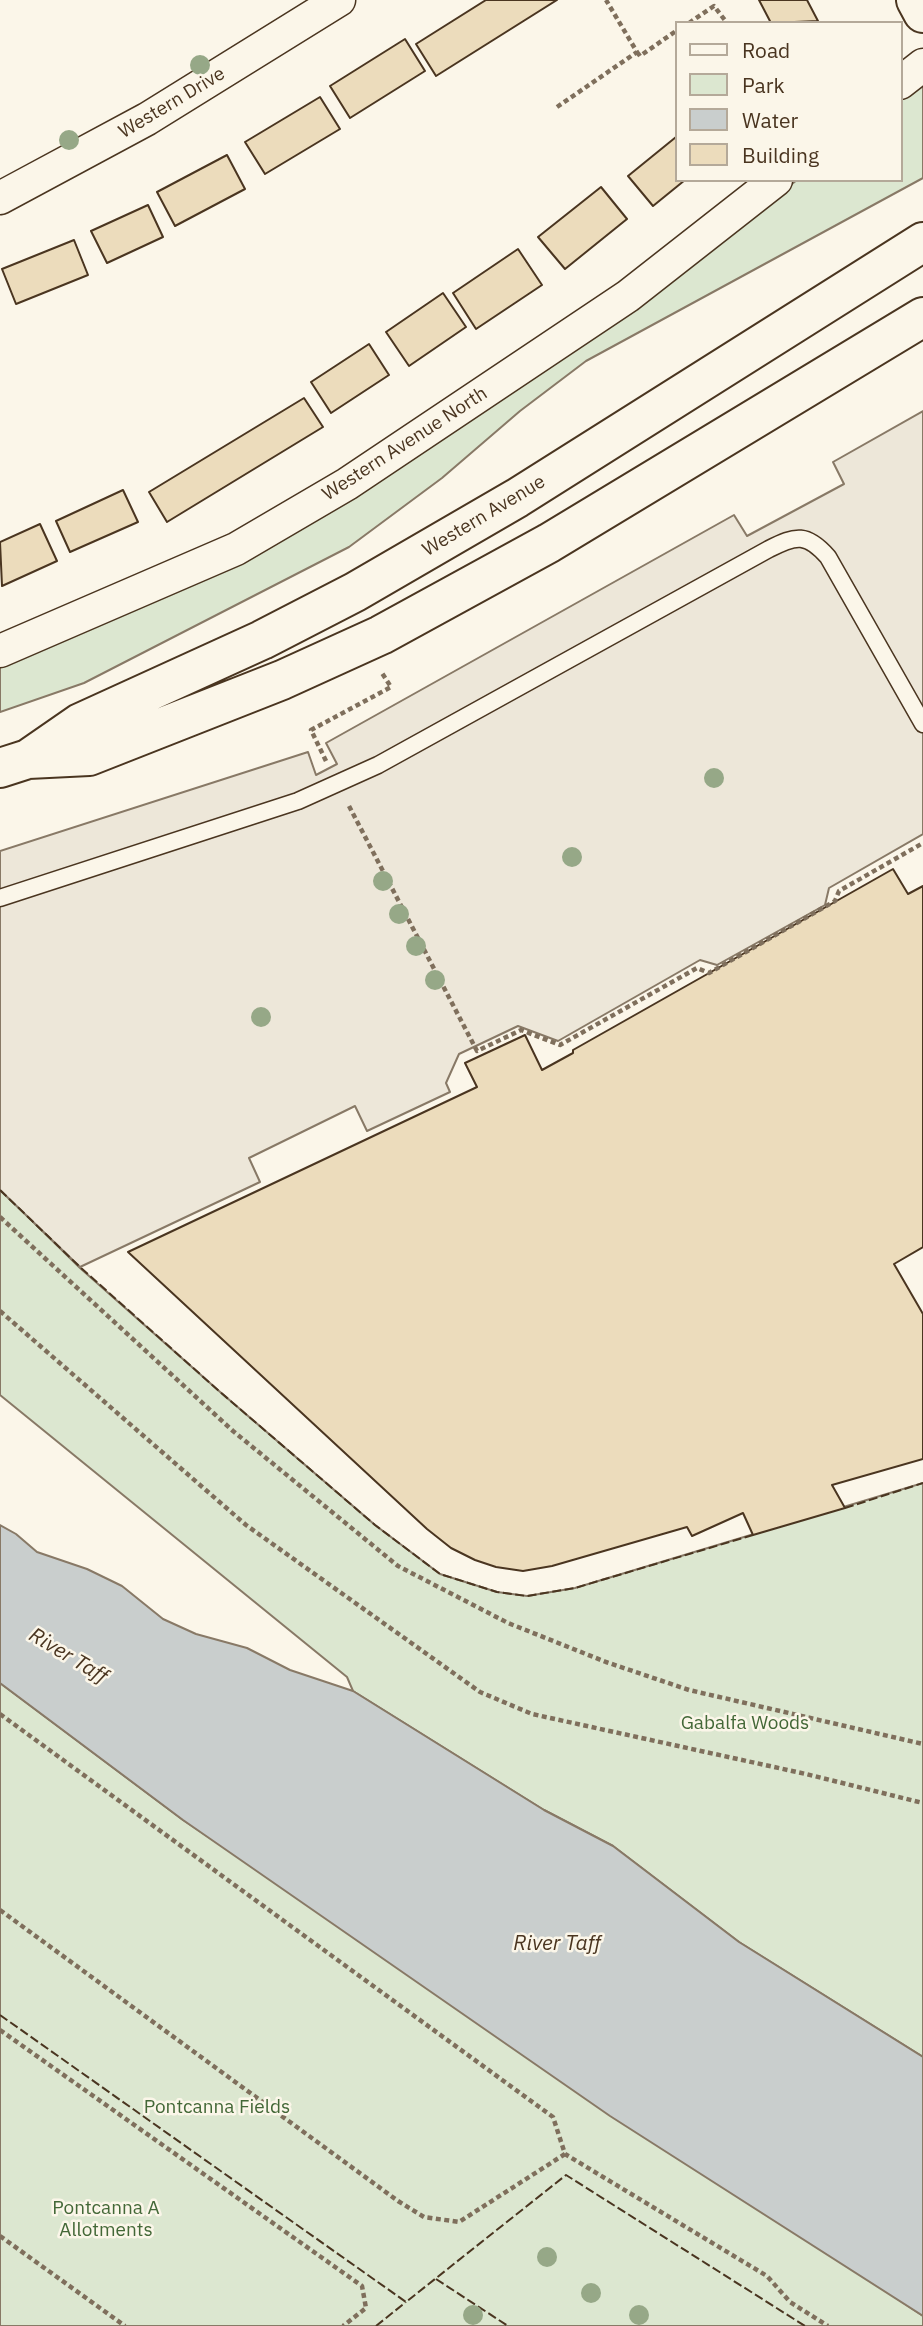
<!DOCTYPE html>
<html>
<head>
<meta charset="utf-8">
<style>
	body { margin:0 }
	#map { position:relative; width:923px; height:2326px; overflow:hidden; background:#fbf6e9; font-family:"IBM Plex Sans",sans-serif }
	canvas { display:block }
	.legend { position:absolute; left:675px; top:21px; width:228px; height:161px; box-sizing:border-box; background:#fbf6e9; border:2px solid #b4a999; margin:0; padding:9px 12px; list-style:none; font-size:21px; color:#4a3520 }
	.legend li { display:flex; align-items:center; gap:14px; height:35px }
	.legend b { width:35px; border:2px solid #b4a999 }
</style>
</head>
<body>
<div id="map">
<canvas width="923" height="2326"></canvas>
<ul class="legend">
<li><b style="height:9px;background:#fbf6e9"></b>Road</li>
<li><b style="height:19px;background:#dce7d0"></b>Park</li>
<li><b style="height:19px;background:#c9cecd"></b>Water</li>
<li><b style="height:19px;background:#ecdcbc"></b>Building</li>
</ul>
</div>
<script>
const g = document.querySelector('canvas').getContext('2d');
g.lineJoin = 'round';
function fillPath(path, color) {
  g.fillStyle = color;
  g.fill(path, 'evenodd');
}
function stroke(path, color, width, dash) {
  g.strokeStyle = color;
  g.lineWidth = width;
  g.lineCap = dash ? 'butt' : 'round';
  g.setLineDash(dash || []);
  g.stroke(path);
}
function drawText(font, color, halo, rows, align = 'center') {
  g.font = font + ' "IBM Plex Sans",sans-serif';
  g.lineWidth = 5;
  g.setLineDash([]);
  g.textBaseline = 'middle';
  g.strokeStyle = halo;
  g.fillStyle = color;
  for (const [text, x, y, turn = 0] of rows) {
    g.save();
    g.translate(x, y);
    g.rotate((+turn || 0) * Math.PI / 180);
    g.textAlign = isNaN(turn) ? turn : align;
    if (halo) g.strokeText(text, 0, 0);
    g.fillText(text, 0, 0);
    g.restore();
  }
}
const green = new Path2D(`
	M 923,81 L 923,178 L 586,361 L 520,411 L 442,478 L 349,547 L 84,683 L 0,712 L 0,659 L 137,597 L 718,242 L 797,180 L 900,180 L 900,98 Z
	M 0,1189 L 80,1268 L 219,1391 L 375,1525 L 440,1574 L 497,1592 L 527,1596 L 575,1588 L 923,1483 L 923,2057 L 739,1942 L 613,1846 L 544,1810 L 353,1691 L 347,1677 L 0,1395 Z
	M 0,1683 L 183,1820 L 923,2316 L 923,2326 L 0,2326 Z`);
const parking = new Path2D(`
	M 923,411 L 923,834 L 829,888 L 825,905 L 717,965 L 700,960 L 558,1041 L 518,1026 L 459,1054 L 446,1083 L 450,1092 L 367,1131 L 355,1106 L 249,1158 L 260,1182 L 80,1267 L 0,1190 L 0,851 L 308,752 L 316,775 L 337,764 L 326,743 L 734,515 L 747,536 L 844,484 L 833,462 Z`);
const water = new Path2D(`
	M 0,1525 L 16,1534 L 37,1552 L 87,1569 L 122,1586 L 163,1619 L 196,1634 L 247,1648 L 290,1670 L 353,1691 L 544,1810 L 613,1846 L 739,1942 L 923,2057 L 923,2316 L 610,2116 L 183,1820 L 0,1683 Z`);
const building = new Path2D(`
	M 486,0 L 557,0 L 436,76 L 416,44 Z
	M 759,0 L 807,0 L 818,21 L 771,23 Z
	M 405,39 L 425,71 L 350,118 L 330,86 Z
	M 320,97 L 340,129 L 265,174 L 245,142 Z
	M 676,137 L 676,180 L 685,180 L 653,206 L 628,176 Z
	M 227,155 L 245,189 L 175,226 L 157,192 Z
	M 601,187 L 627,219 L 565,269 L 538,237 Z
	M 148,205 L 163,237 L 107,263 L 91,231 Z
	M 74,240 L 88,275 L 16,304 L 2,269 Z
	M 518,249 L 542,285 L 476,329 L 453,293 Z
	M 443,293 L 466,327 L 409,366 L 386,332 Z
	M 369,344 L 389,375 L 331,413 L 311,382 Z
	M 304,398 L 323,427 L 167,522 L 149,492 Z
	M 123,490 L 138,522 L 70,552 L 56,521 Z
	M 40,524 L 57,561 L 2,586 L 0,542 Z
	M 893,869 L 908,894 L 923,886 L 923,1247 L 894,1264 L 923,1314 L 923,1459 L 832,1485 L 845,1508 L 753,1535 L 743,1513 L 692,1536 L 687,1527 L 552,1566 L 523,1571 L 496,1567 L 475,1560 L 451,1548 L 427,1529 L 128,1252 L 477,1087 L 465,1063 L 525,1035 L 542,1070 L 573,1053 L 573,1050 Z`);
const path = new Path2D(`
	M 689,23 L 714,6 L 727,23
	M 637,52 L 640,56 L 676,31
	M 557,107 L 637,52 L 606,0
	M 326,761 L 311,730 L 391,687 L 382,673
	M 349,806 L 477,1051 L 521,1030 L 560,1045 L 697,968 L 709,973 L 835,901 L 839,891 L 923,843
	M 0,1217 L 233,1431 L 398,1566 L 508,1623 L 606,1662 L 689,1690 L 923,1744
	M 0,1311 L 246,1525 L 480,1692 L 532,1714 L 806,1774 L 923,1803
	M 0,1714 L 553,2117 L 565,2154 L 767,2276 L 790,2302 L 828,2326
	M 0,1910 L 398,2201 L 424,2217 L 459,2222 L 565,2154
	M 0,2030 L 362,2286 L 366,2308 L 343,2326
	M 0,2236 L 125,2326`);
const lane = new Path2D(`
	M 0,898 L 298,801 L 378,765 L 769,549 C 796,535 807,533 828,557 L 923,724`);
const street = new Path2D(`
	M 900,83 L 923,65
	M 0,198 L 147,119 L 339,0
	M 0,651 L 236,549 L 347,484 L 628,296 L 776,180`);
const secondary = new Path2D(`
	M 916,0 L 923,13`);
const highway = new Path2D(`
	M 28,759 L 80,723 L 262,640 L 355,592 L 517,498 L 923,242
	M 0,768 L 28,759 L 89,756 L 282,680 L 381,635 L 549,543 L 923,317`);
const fence = new Path2D(`
	M 0,1190 L 80,1267 L 219,1391 L 375,1525 L 440,1574 L 497,1592 L 527,1596 L 575,1588 L 753,1535
	M 845,1508 L 923,1483
	M 0,2015 L 406,2302 L 566,2175 L 805,2326
	M 436,2279 L 508,2326
	M 376,2326 L 406,2302`);
const trees = [
	[200,65],
	[69,140],
	[714,778],
	[572,857],
	[383,881],
	[399,914],
	[416,946],
	[435,980],
	[261,1017],
	[547,2257],
	[591,2293],
	[473,2315],
	[639,2315]
];
const streetNames = [
	["Western Drive",172,103,-31],
	["Western Avenue North",405,444,-33],
	["Western Avenue",484,516,-31]
];
const parkNames = [
	["Gabalfa Woods",745,1724],
	["Pontcanna Fields",217,2108],
	["Pontcanna A",106,2209],
	["Allotments",106,2231]
];
const waterNames = [
	["River Taff",68,1656,31],
	["River Taff",557,1944]
];
fillPath(green, '#dce7d0');
stroke(green, '#887966', 2);
fillPath(parking, '#ede7d9');
stroke(parking, '#887966', 2);
fillPath(water, '#c9cecd');
stroke(water, '#887966', 2);
fillPath(building, '#ecdcbc');
stroke(building, '#4a3520', 2);
stroke(lane, '#4a3520', 19);
stroke(street, '#4a3520', 35);
stroke(secondary, '#4a3520', 42);
stroke(highway, '#4a3520', 42);
stroke(path, '#7f6f5c', 4.5, [5, 3.5]);
stroke(lane, '#fbf6e9', 16);
stroke(street, '#fbf6e9', 32);
stroke(secondary, '#fbf6e9', 38);
stroke(highway, '#fbf6e9', 38);
stroke(fence, '#4a3520', 2, [9, 3.5]);
g.fillStyle = '#96a887';
for (const [x, y] of trees) {
  g.beginPath();
  g.arc(x, y, 10, 0, 2 * Math.PI);
  g.fill();
}
drawText('19px', '#4a3520', '#fbf6e9', streetNames);
drawText('19px', '#436837', '#fbf6e9', parkNames);
drawText('italic 21px', '#4a3520', '#fbf6e9', waterNames);
</script>
</body>
</html>
